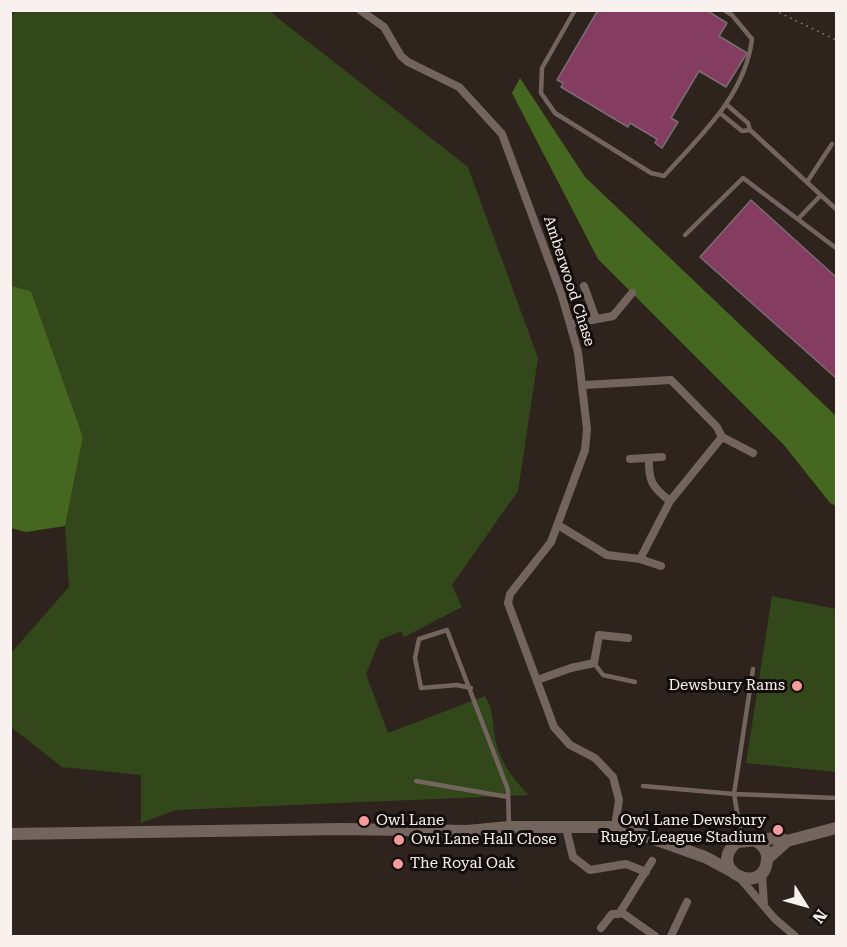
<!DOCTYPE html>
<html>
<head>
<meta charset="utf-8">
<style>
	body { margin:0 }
	#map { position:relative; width:847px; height:947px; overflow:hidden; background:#2e231d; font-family:"Roboto Serif",serif }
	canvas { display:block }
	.frame { position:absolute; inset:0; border:12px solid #f9f1ed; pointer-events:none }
	.north { position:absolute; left:775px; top:875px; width:60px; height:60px; -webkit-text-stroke:4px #130d0b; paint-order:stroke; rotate:127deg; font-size:16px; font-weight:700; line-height:24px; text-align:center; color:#f9f1ed }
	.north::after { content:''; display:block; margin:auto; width:21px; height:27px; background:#f9f1ed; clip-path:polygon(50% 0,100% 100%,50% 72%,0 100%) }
</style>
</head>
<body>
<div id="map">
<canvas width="847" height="947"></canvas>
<div class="frame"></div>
<div class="north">N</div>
</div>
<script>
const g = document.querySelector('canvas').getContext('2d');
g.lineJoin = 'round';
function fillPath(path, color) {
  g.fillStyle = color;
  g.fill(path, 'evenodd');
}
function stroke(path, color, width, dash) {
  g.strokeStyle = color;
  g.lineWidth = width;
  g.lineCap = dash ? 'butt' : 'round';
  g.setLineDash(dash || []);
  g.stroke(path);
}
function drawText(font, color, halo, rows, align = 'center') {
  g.font = font + ' "Roboto Serif",serif';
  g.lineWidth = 6;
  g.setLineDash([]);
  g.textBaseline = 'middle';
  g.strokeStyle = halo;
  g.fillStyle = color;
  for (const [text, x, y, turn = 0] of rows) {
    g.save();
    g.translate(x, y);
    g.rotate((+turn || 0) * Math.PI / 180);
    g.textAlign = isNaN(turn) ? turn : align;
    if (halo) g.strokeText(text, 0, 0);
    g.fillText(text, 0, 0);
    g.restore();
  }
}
const green = new Path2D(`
	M 16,10 L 269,11 L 468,167 L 538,358 L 518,491 L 452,585 L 462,607 L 404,637 L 401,631 L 380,640 L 366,674 L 388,733 L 485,696 C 494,709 492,723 495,738 C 499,760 513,780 529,795 L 176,810 L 141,823 L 141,775 L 62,767 L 11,727 L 11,653 L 69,587 L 65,526 L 83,437 L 31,291 L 11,286 L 10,18 Z
	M 772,596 L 836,609 L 836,772 L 746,763 Z`);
const forest = new Path2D(`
	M 520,78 L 585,177 L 836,416 L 836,506 L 830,503 L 784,445 L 598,259 L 512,93 Z
	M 11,286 L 31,291 L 83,437 L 65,526 L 26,532 L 11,528 Z`);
const building = new Path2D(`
	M 598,10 L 706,10 L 727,23 L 719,36 L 747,53 L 726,87 L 699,71 L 671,118 L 678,122 L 662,148 L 655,143 L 657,139 L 630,123 L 628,127 L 561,87 L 563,83 L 557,80 Z
	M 751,200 L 836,277 L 836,378 L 700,257 Z`);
const path = new Path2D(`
	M 774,10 L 836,40`);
const service = new Path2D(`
	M 575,10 L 542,68 L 541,93 L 555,113 L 651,173 L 664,176 C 700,136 745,96 752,39 L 732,15 L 724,10
	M 727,105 L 748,123 L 750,130 L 836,209
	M 720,113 L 742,131 L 750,130
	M 807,182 L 832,144
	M 798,219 L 821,195
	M 685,235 L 743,178 L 836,248
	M 594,663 L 603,675 L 635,682
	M 471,688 L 457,685 L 421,688 L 415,658 L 419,639 L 447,630 L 508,790 L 509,827
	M 416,781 L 508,797
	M 643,786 L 734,794 L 753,669
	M 742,840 L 734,794 L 836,798`);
const minor = new Path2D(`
	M 360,10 L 384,27 L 401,56 L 408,62 L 459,87 L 502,134 L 561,293 L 578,352 L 587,429 L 585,450 L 551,542 L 510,594 L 508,603 L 554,727 L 570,745 L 595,758 L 613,777 L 619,800 L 615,827
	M 584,286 L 596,319
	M 571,324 L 613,316 L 632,293
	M 722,437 L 753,453
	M 630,459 L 662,457
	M 649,459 C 648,481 653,488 670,501
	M 558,525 L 607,555 L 640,559 L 670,501 L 722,437 L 717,427 L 671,380 L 584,385
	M 640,559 L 661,566
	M 537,680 L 571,668 L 594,663 L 599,635 L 628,638
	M 566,828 L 573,857 L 590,870 L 626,864 L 646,872
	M 762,873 L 764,906
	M 739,877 L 775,919 L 795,936
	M 621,912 L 655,936
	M 601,928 L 612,914 L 619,914 L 652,861
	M 671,936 L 687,902`);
const secondary = new Path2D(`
	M 10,834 L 342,829 L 467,831 L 509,827 L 615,827 L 626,829 L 705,857 L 733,872
	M 756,841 C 763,845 768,851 767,860 C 764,898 704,870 737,842 L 777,838 L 787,841
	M 767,859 L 787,841 L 836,828`);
const markers = [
	[797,686,6,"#f59b9b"],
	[364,821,6,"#f59b9b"],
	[778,830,6,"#f59b9b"],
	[399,840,6,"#f59b9b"],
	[398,864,6,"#f59b9b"]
];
const streetNames = [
	["Amberwood Chase",569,281,72]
];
const poiNames = [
	["Dewsbury Rams",785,686,"right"],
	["Owl Lane",376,821],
	["Owl Lane Dewsbury",766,821,"right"],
	["Rugby League Stadium",766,838,"right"],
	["Owl Lane Hall Close",411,840],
	["The Royal Oak",410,864]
];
fillPath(green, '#32481b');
fillPath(forest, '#46671f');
fillPath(building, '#843d61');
stroke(building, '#7b6c72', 1.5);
stroke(path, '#8b817c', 1.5, [1.5, 4.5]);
stroke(service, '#73655e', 4.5);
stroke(minor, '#73655e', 8);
stroke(secondary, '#73655e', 12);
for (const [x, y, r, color] of markers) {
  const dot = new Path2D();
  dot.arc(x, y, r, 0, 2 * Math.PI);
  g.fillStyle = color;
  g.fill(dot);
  stroke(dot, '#130d0b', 2);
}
drawText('15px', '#f9f1ed', '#130d0b', streetNames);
drawText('15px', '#f9f1ed', '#130d0b', poiNames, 'left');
</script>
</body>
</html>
